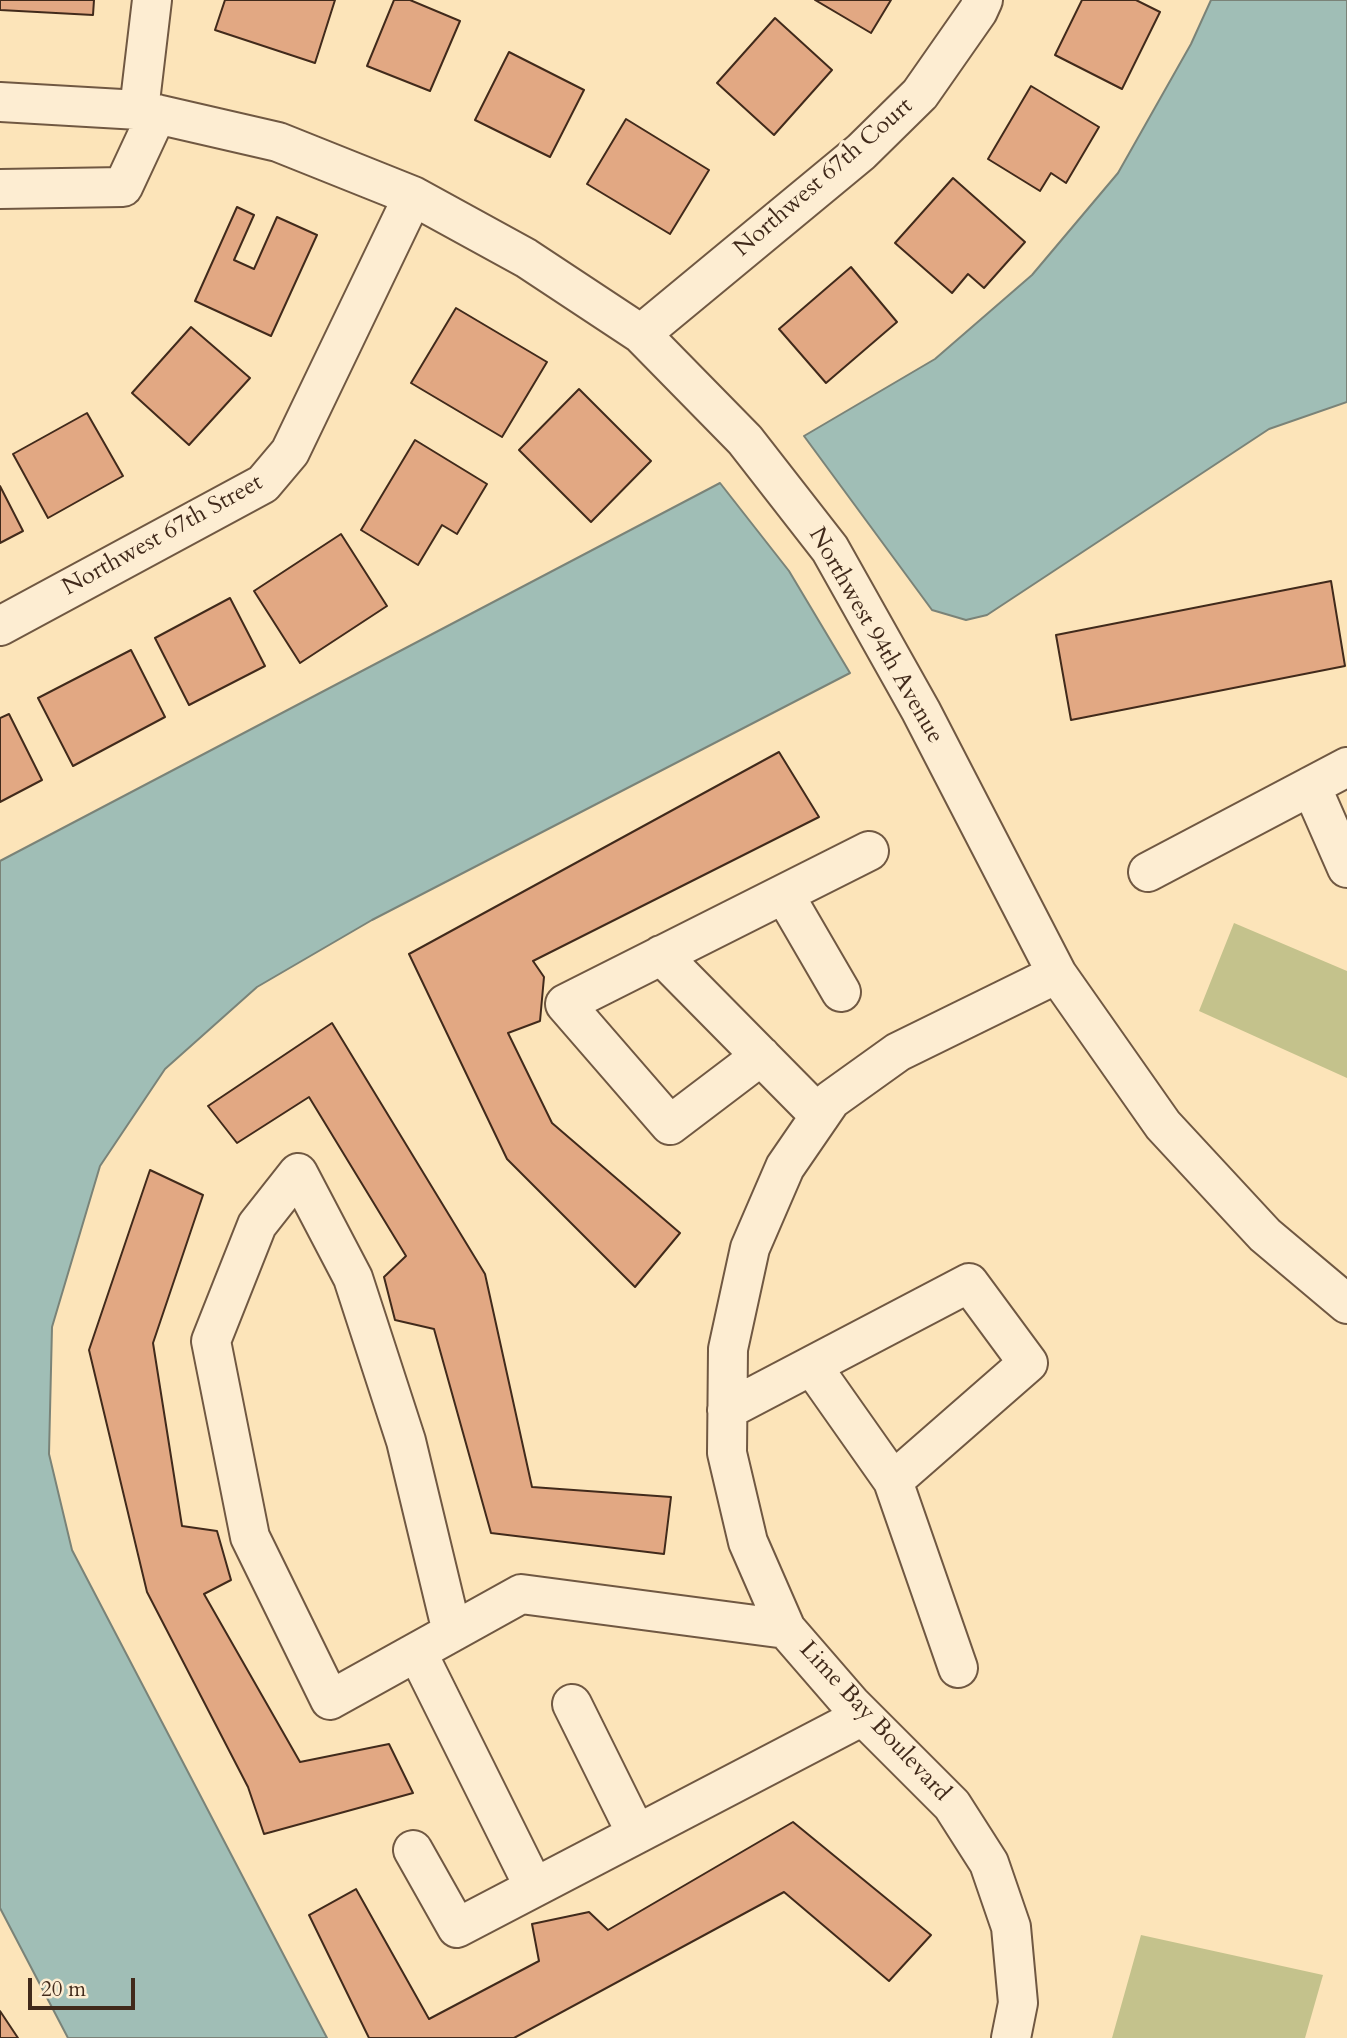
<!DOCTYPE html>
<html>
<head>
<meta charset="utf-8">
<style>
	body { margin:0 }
	#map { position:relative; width:1347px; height:2038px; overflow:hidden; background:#fce4b9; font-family:Cardo,serif }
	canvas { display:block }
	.scale { position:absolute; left:28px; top:1978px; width:107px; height:32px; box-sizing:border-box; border:4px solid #412a1b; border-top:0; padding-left:9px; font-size:21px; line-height:24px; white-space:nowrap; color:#412a1b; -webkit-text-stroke:5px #fdedd2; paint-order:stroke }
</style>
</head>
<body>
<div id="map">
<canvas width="1347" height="2038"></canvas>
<div class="scale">20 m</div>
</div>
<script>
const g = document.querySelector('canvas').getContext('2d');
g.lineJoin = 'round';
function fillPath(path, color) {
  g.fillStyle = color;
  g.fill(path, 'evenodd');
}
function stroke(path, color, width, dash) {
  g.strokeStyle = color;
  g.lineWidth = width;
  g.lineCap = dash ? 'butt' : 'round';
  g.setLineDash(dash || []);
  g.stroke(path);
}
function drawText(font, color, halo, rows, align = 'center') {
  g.font = font + ' Cardo,serif';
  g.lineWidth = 6;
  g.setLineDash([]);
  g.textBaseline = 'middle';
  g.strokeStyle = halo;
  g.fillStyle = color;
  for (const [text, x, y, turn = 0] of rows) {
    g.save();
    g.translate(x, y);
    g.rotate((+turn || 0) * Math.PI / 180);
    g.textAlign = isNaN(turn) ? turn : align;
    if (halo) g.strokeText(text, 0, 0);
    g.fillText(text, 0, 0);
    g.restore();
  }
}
const green = new Path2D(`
	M 1234,923 L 1347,971 L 1347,1078 L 1199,1011 Z
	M 1141,1935 L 1323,1975 L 1305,2038 L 1112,2038 Z`);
const water = new Path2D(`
	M 1211,0 L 1347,0 L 1347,402 L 1269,429 L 987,615 L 966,620 L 932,610 L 804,436 L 935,359 L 1032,275 L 1118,173 L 1191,44 Z
	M 720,483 L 789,571 L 850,673 L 372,920 L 257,987 L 165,1069 L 100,1166 L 52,1327 L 49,1454 L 72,1550 L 327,2038 L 68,2038 L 0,1908 L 0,861 Z`);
const building = new Path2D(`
	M 0,0 L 94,0 L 93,15 L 0,10 Z
	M 225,0 L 335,0 L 315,63 L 215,30 Z
	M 394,0 L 410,0 L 460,21 L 430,91 L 367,66 Z
	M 815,0 L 891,0 L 871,33 Z
	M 1082,0 L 1136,0 L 1160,12 L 1122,89 L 1055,55 Z
	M 775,18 L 832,70 L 774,135 L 717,83 Z
	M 509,52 L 584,90 L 550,157 L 475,120 Z
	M 1031,86 L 1099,127 L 1066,183 L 1051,173 L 1040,191 L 988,159 Z
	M 626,119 L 709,170 L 670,234 L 587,184 Z
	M 953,178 L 1025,242 L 984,288 L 968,274 L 952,293 L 895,243 Z
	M 237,207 L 254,215 L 234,260 L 254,269 L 277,217 L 317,235 L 271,336 L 195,301 Z
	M 851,267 L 897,322 L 826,383 L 779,329 Z
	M 456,308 L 547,362 L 502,437 L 411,383 Z
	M 191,327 L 250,378 L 189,445 L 132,393 Z
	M 579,389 L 651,461 L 591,522 L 519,450 Z
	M 87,413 L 123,476 L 48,518 L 13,454 Z
	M 415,440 L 487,484 L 457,534 L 442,525 L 418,565 L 361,530 Z
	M 0,486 L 23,531 L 0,543 Z
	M 341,534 L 387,606 L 300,663 L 254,591 Z
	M 1331,581 L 1345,666 L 1071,720 L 1056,635 Z
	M 230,598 L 265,666 L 189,705 L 155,638 Z
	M 131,650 L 165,717 L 73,766 L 38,698 Z
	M 9,714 L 42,780 L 0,802 L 0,718 Z
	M 779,752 L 819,817 L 533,961 L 544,977 L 540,1021 L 508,1033 L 552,1123 L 680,1233 L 635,1287 L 507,1159 L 409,954 Z
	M 332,1023 L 485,1274 L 532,1487 L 671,1497 L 664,1554 L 491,1533 L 434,1329 L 395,1320 L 384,1277 L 406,1256 L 309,1097 L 237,1143 L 208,1106 Z
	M 150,1170 L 203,1195 L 153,1343 L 182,1526 L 217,1531 L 231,1580 L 204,1594 L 300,1762 L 389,1744 L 413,1793 L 264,1834 L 248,1787 L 147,1592 L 89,1350 Z
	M 793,1822 L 931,1935 L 889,1981 L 784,1892 L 514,2038 L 369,2038 L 309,1915 L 356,1889 L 429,2019 L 539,1961 L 532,1924 L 589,1912 L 608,1930 Z
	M 0,2011 L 18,2038 L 0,2038 Z`);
const minor = new Path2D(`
	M 0,102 L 139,110 L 278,142 L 413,196 L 526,258 L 641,334 L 745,440 L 830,549 L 921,711 L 1057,974 L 1163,1125 L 1265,1235 L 1347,1304
	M 139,110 L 152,0
	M 0,189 L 123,187 L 157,114
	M 641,334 L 861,152 L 920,94 L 978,11 L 983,0
	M 0,626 L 263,484 L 290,452 L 413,196
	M 1311,786 L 1347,868
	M 1148,872 L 1347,767
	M 784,894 L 841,992
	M 661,955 L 820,1116
	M 761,1056 L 670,1125 L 565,1004 L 869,851
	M 812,1366 L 893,1481
	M 727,1410 L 969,1283 L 1028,1363 L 893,1481 L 958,1668
	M 452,1632 L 406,1441 L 353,1278 L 298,1173 L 257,1225 L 211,1341 L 250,1537 L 330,1700 L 521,1594 L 786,1629
	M 417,1652 L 534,1887
	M 572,1704 L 636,1833
	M 413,1850 L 457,1928 L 863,1716
	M 1011,2038 L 1018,2003 L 1011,1927 L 989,1863 L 952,1805 L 851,1704 L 786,1629 L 748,1542 L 727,1453 L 728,1349 L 750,1248 L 785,1167 L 831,1100 L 898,1052 L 1057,974`);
const streetNames = [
	["Northwest 67th Court",824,178,-41],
	["Northwest 67th Street",163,536,-29],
	["Northwest 94th Avenue",875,636,60],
	["Lime Bay Boulevard",874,1722,47]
];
fillPath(green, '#c4c28c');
fillPath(water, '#a0beb6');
stroke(water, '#7a8378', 2);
fillPath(building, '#e2a883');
stroke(building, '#412a1b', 2);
stroke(minor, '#705842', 42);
stroke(minor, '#fdedd2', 38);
drawText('24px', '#412a1b', '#fdedd2', streetNames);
</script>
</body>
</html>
